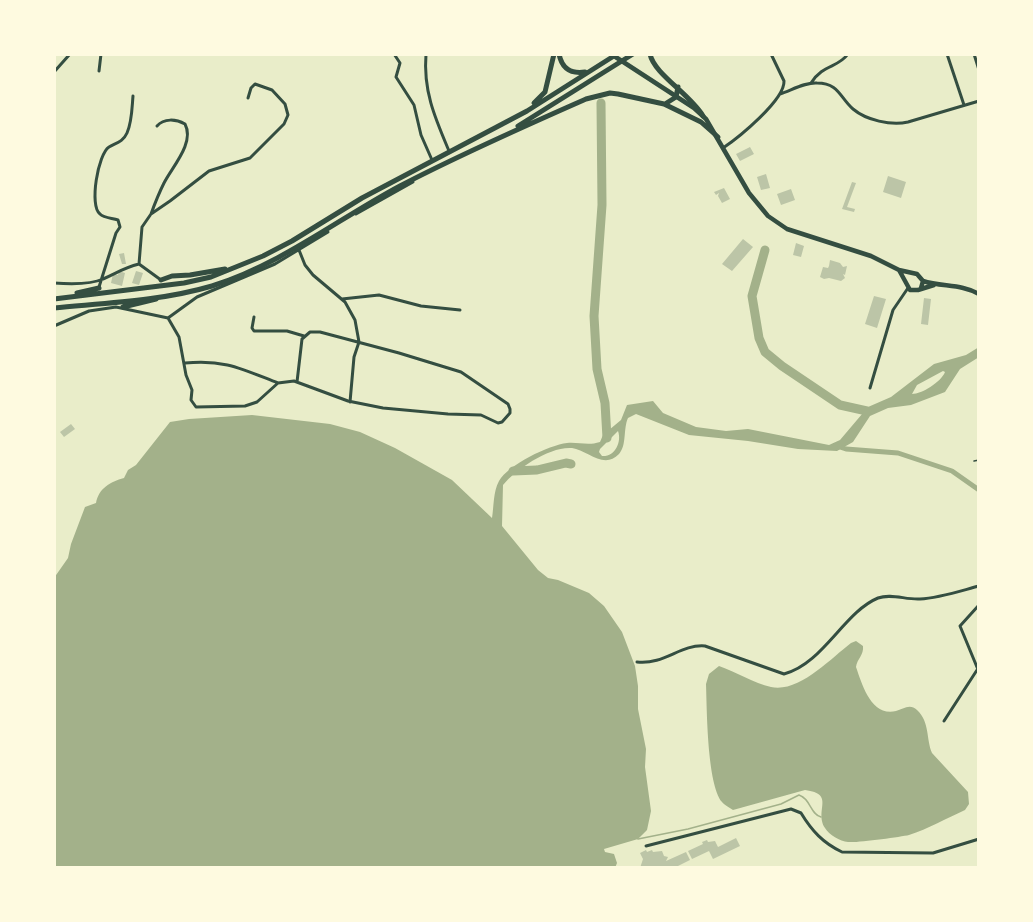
<!DOCTYPE html>
<html>
<head>
<meta charset="utf-8">
<style>
	body { margin:0 }
	#map { position:relative; width:1033px; height:922px; overflow:hidden; background:#e9edc9; font-family:"Archivo Narrow",sans-serif }
	canvas { display:block }
	.frame { position:absolute; inset:0; border:56px solid #fefae0; pointer-events:none }
</style>
</head>
<body>
<div id="map">
<canvas width="1033" height="922"></canvas>
<div class="frame"></div>
</div>
<script>
const g = document.querySelector('canvas').getContext('2d');
g.lineJoin = 'round';
function fillPath(path, color) {
  g.fillStyle = color;
  g.fill(path, 'evenodd');
}
function stroke(path, color, width, dash) {
  g.strokeStyle = color;
  g.lineWidth = width;
  g.lineCap = dash ? 'butt' : 'round';
  g.setLineDash(dash || []);
  g.stroke(path);
}
const water = new Path2D(`
	M 979,347 L 979,357 L 960,369 L 945,392 L 911,405 L 888,408 L 870,416 L 853,442 L 837,451 L 798,449 L 748,441 L 689,435 L 636,414 L 628,418 C 623,429 627,445 619,454 C 604,470 587,450 572,448 C 550,446 516,469 503,485 L 502,526 L 538,570 L 548,578 L 558,580 L 589,593 L 604,606 L 622,632 L 635,666 L 638,686 L 638,709 L 646,749 L 645,767 L 651,811 L 647,830 L 638,839 L 604,849 L 605,852 L 614,854 L 617,863 L 615,868 L 54,868 L 54,578 L 68,558 L 71,544 L 85,507 L 96,503 C 99,488 110,482 124,478 L 128,470 L 136,465 L 170,422 L 189,419 L 252,415 L 330,424 L 360,432 L 395,448 L 452,480 L 492,518 C 494,506 493,492 499,481 C 508,465 549,445 567,443 C 579,442 588,446 600,442 L 603,435 L 621,420 L 627,405 L 653,401 L 663,413 L 696,427 L 726,431 L 748,429 L 829,445 L 840,440 L 868,407 L 891,397 L 934,364 L 966,355 ZM 943,371 L 945,372 C 941,382 922,394 912,394 L 917,385 ZM 618,431 C 622,442 615,457 602,456 L 599,452 L 600,449 Z
	M 856,641 L 863,646 C 864,655 857,659 856,667 C 862,684 871,717 896,711 C 903,709 910,703 917,710 C 930,722 926,739 932,753 L 968,792 L 969,804 L 965,810 C 947,818 928,829 909,835 C 900,837 857,843 848,842 C 840,841 829,835 825,828 C 814,810 836,794 805,790 L 733,810 C 729,807 724,805 722,802 C 707,784 707,709 706,684 L 709,674 L 719,666 C 736,672 754,683 771,687 C 799,693 830,659 851,643 Z`);
const stream = new Path2D(`
	M 638,839 L 688,829 L 781,804 L 799,795 C 811,799 810,814 821,817`);
const canal = new Path2D(`
	M 840,447 L 846,449 L 898,453 L 952,471 L 979,490`);
const river = new Path2D(`
	M 601,103 L 602,205 L 594,316 L 597,369 L 605,403 L 607,438
	M 765,250 L 752,296 L 759,338 L 765,352 L 782,366 L 840,405 L 867,411
	M 513,471 L 537,470 L 566,463 L 571,464`);
const building = new Path2D(`
	M 750,147 L 754,154 L 740,161 L 736,154 Z
	M 766,174 L 770,188 L 761,190 L 757,177 Z
	M 888,176 L 906,182 L 901,198 L 883,192 Z
	M 852,182 L 856,183 L 847,207 L 855,209 L 854,212 L 842,209 Z
	M 724,188 L 730,199 L 722,203 L 718,196 L 719,193 L 716,195 L 714,192 Z
	M 791,189 L 795,200 L 781,205 L 777,194 Z
	M 743,239 L 753,247 L 732,271 L 722,264 Z
	M 796,243 L 804,246 L 801,257 L 793,255 Z
	M 124,253 L 126,264 L 122,264 L 119,254 Z
	M 830,260 L 840,263 L 843,267 L 847,266 L 845,275 L 843,274 L 845,278 L 841,281 L 829,278 L 824,279 L 820,277 L 823,267 L 828,268 L 829,266 Z
	M 119,271 L 125,273 L 122,286 L 111,283 L 113,274 L 118,275 Z
	M 136,271 L 143,273 L 139,285 L 132,283 Z
	M 874,296 L 886,299 L 877,328 L 865,324 Z
	M 924,298 L 931,299 L 928,325 L 921,324 Z
	M 71,424 L 75,429 L 64,437 L 60,432 Z
	M 736,838 L 740,846 L 713,859 L 709,851 L 692,859 L 688,851 L 703,844 L 702,842 L 707,840 L 708,842 L 715,841 L 718,847 Z
	M 646,850 L 647,852 L 652,850 L 653,852 L 662,851 L 664,856 L 668,857 L 666,861 L 686,852 L 690,860 L 674,868 L 640,868 L 643,859 L 640,853 Z`);
const service = new Path2D(`
	M 974,461 L 979,460`);
const minor = new Path2D(`
	M 394,54 L 400,63 L 396,77 L 414,105 L 421,135 L 432,160
	M 426,54 C 423,91 435,118 449,151
	M 947,54 L 964,105
	M 974,54 L 979,70
	M 99,71 L 101,54
	M 54,72 L 70,54
	M 811,83 C 823,64 838,68 848,54
	M 780,94 C 792,90 805,82 817,83 C 839,83 840,98 853,109 C 866,120 891,126 908,122 L 979,101
	M 723,148 C 738,138 785,100 784,81 L 771,54
	M 151,214 C 155,203 159,193 164,183 C 172,167 195,143 185,124 C 176,119 164,118 157,126
	M 356,214 L 413,182
	M 299,250 L 305,265 L 313,275 L 345,302 L 355,320 L 359,342 L 354,357 L 350,402
	M 139,264 L 142,227 L 151,214 L 170,201 L 209,171 L 250,158 L 284,124 L 288,115 L 285,104 L 272,90 L 255,84 L 251,88 L 248,98
	M 54,283 C 68,284 90,285 103,279 C 117,273 123,268 139,264 L 161,280
	M 99,287 L 116,233 L 120,227 L 118,220 C 112,218 104,218 100,214 C 89,206 98,154 109,147 C 116,143 123,142 127,133 C 132,122 132,107 133,96
	M 342,299 L 379,295 L 421,306 L 460,310
	M 254,317 L 252,328 L 254,331 L 287,331 L 304,336
	M 168,318 L 179,337 L 186,375 L 192,390 L 191,400 L 196,407 L 245,406 L 257,402 L 278,383 L 294,381 L 348,401 L 383,408 L 448,414 L 481,415 L 498,423 L 502,422 L 510,413 L 510,409 L 508,404 L 461,372 L 399,353 L 320,332 L 310,332 L 302,339 L 297,382
	M 54,326 L 89,311 L 116,307 L 168,318 L 197,297 L 275,264 L 328,232
	M 185,363 C 224,359 242,369 278,383
	M 870,388 L 893,310 L 908,288
	M 979,605 L 960,626 L 979,672
	M 637,662 C 665,665 680,644 705,646 L 784,674 C 823,664 844,612 878,598 C 891,593 906,600 920,599 C 939,598 960,591 979,586
	M 944,721 L 977,670
	M 646,846 L 791,809 L 801,813 C 812,831 823,843 842,852 L 933,853 L 979,839`);
const secondary = new Path2D(`
	M 611,54 L 694,108 L 706,119 L 749,193 L 768,216 L 787,229 L 871,256 L 899,270 L 917,274 L 923,281 L 921,288
	M 899,270 L 910,290 L 918,290 L 934,285
	M 923,281 C 942,287 962,284 979,294`);
const trunk = new Path2D(`
	M 559,54 C 562,69 571,74 585,72
	M 650,54 C 654,74 690,94 703,116
	M 534,103 L 545,92 L 554,54
	M 665,104 L 676,97 L 678,87
	M 518,126 L 633,54
	M 161,280 L 172,276 L 190,275 L 225,269
	M 77,293 L 99,288
	M 54,299 L 184,283 L 211,277 L 263,256 L 292,241 L 362,198 L 527,111 L 617,54
	M 123,307 L 156,299
	M 54,308 C 106,303 161,301 212,286 C 280,265 338,219 400,186 C 461,154 523,127 586,99 L 610,93 L 618,94 L 664,104 L 701,122 L 718,137`);
fillPath(water, '#a3b18a');
stroke(stream, '#a3b18a', 1.5);
stroke(canal, '#a3b18a', 5);
stroke(river, '#a3b18a', 9);
fillPath(building, '#bcc5a7');
stroke(service, '#344e41', 1.5);
stroke(minor, '#344e41', 3);
stroke(secondary, '#344e41', 4.5);
stroke(trunk, '#344e41', 5);
</script>
</body>
</html>
